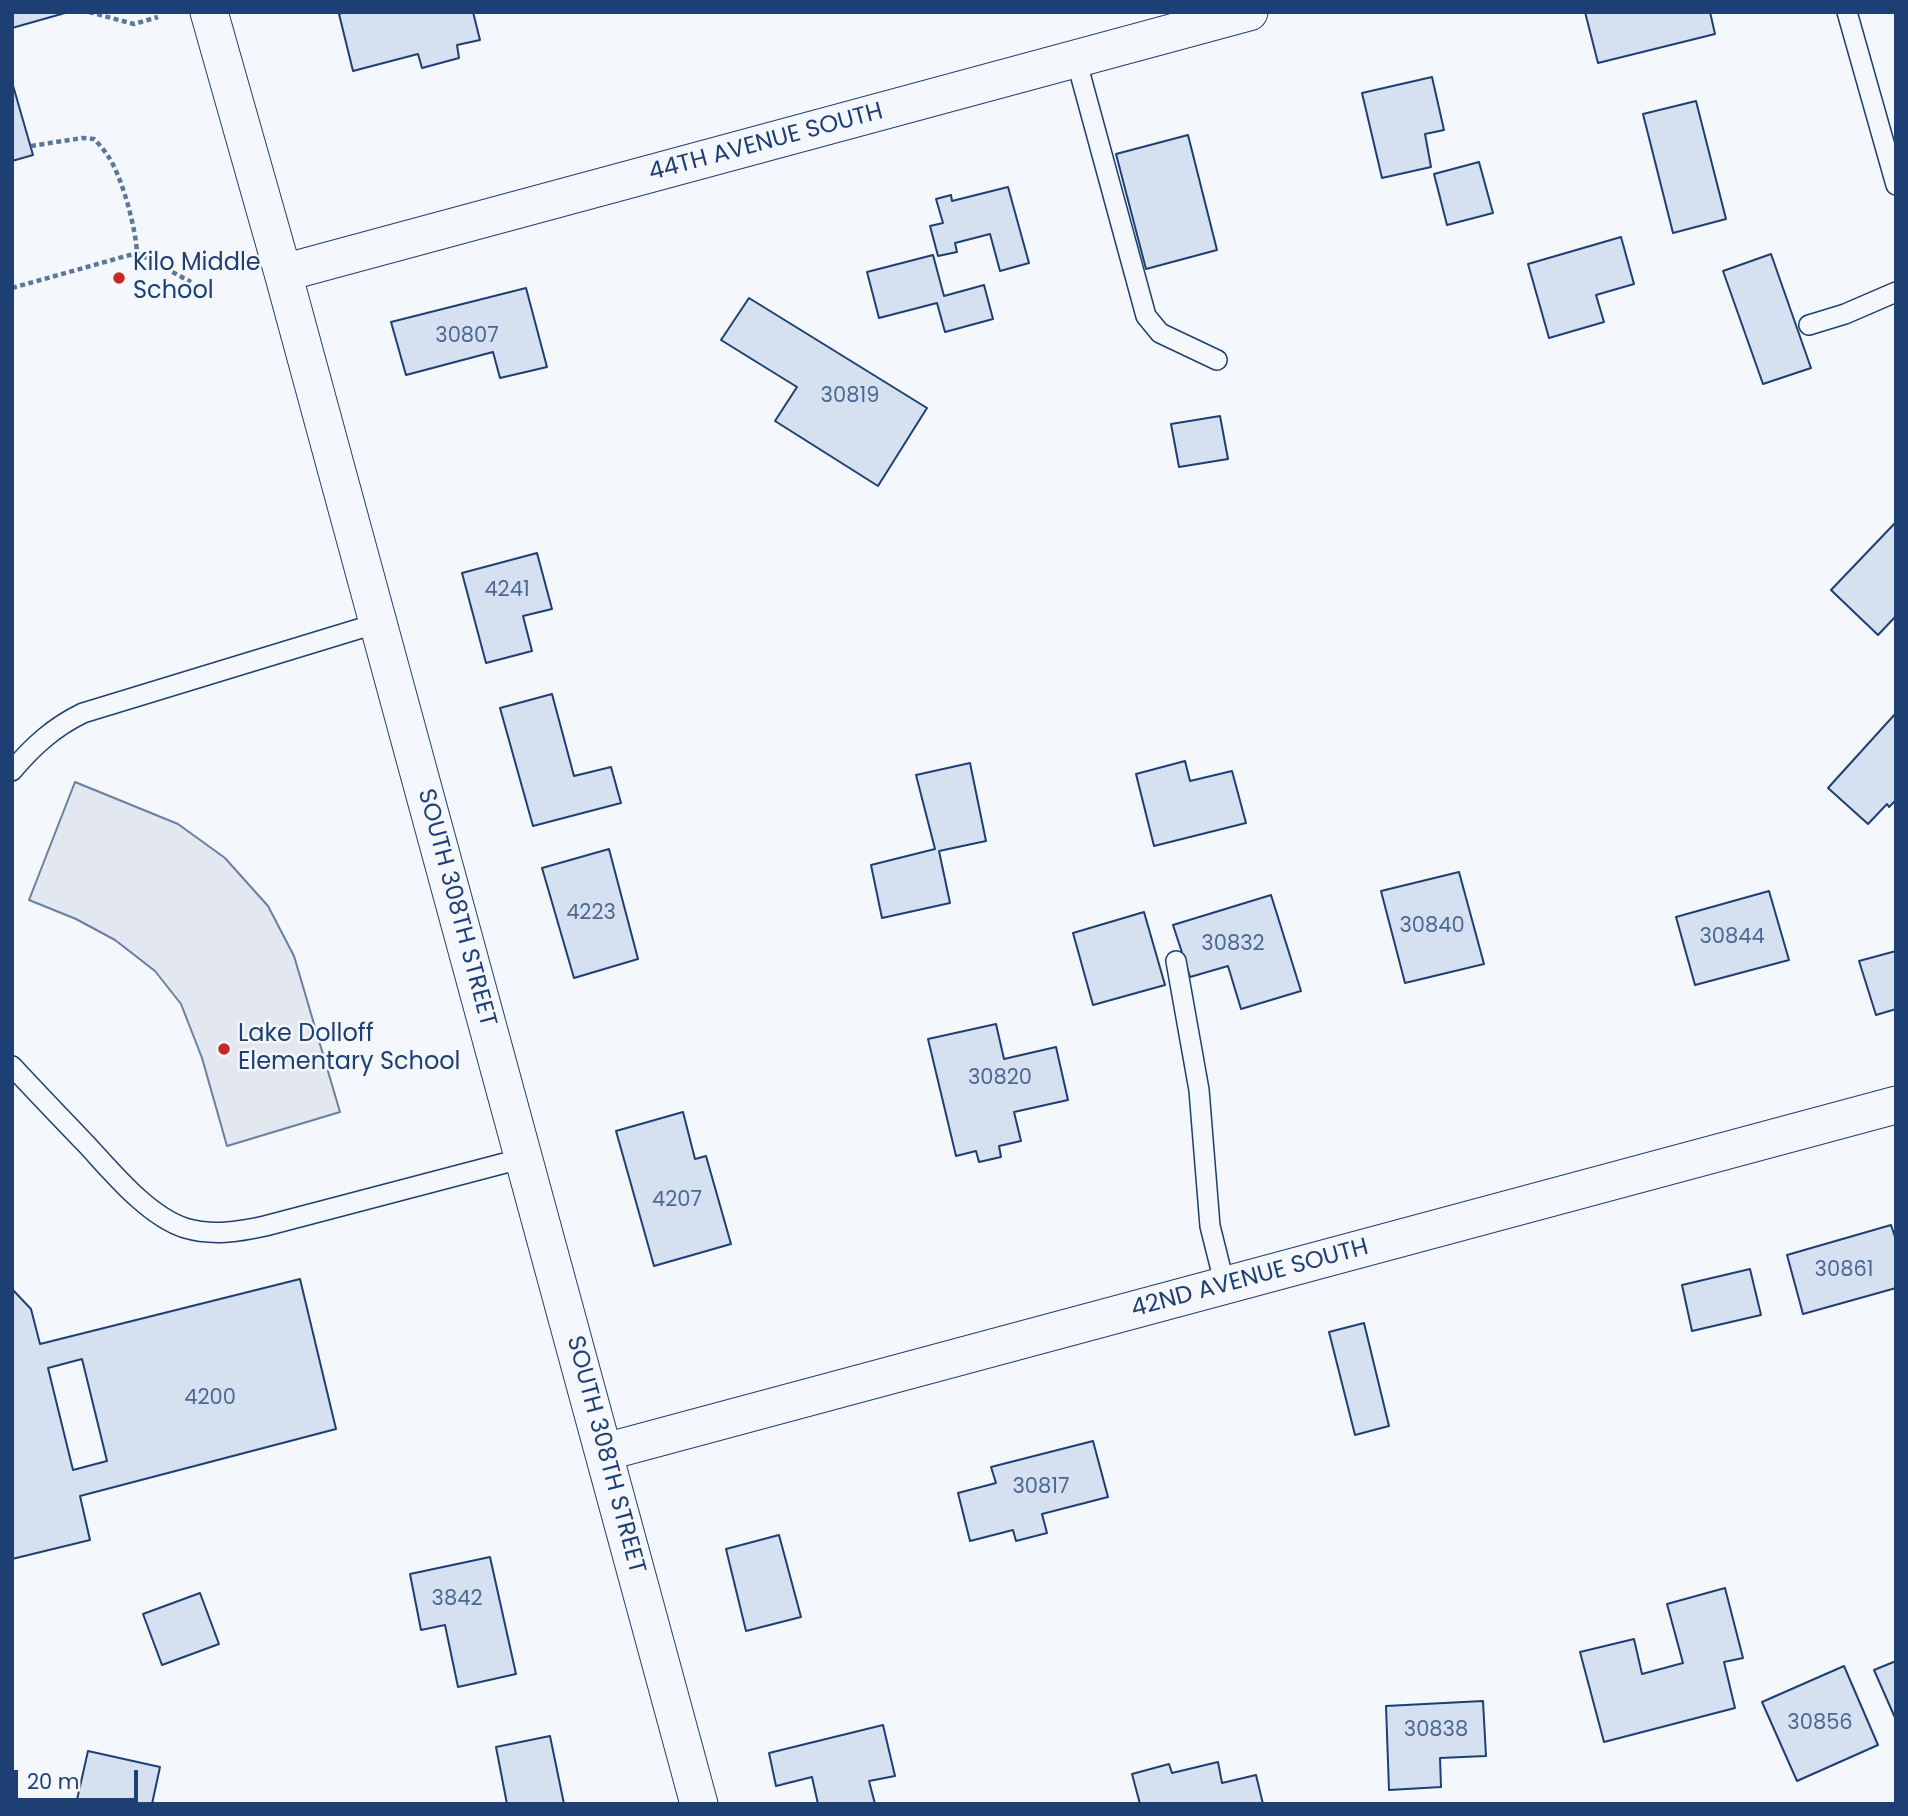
<!DOCTYPE html>
<html>
<head>
<meta charset="utf-8">
<style>
	body { margin:0 }
	#map { position:relative; width:1908px; height:1816px; overflow:hidden; background:#f4f7fb; font-family:Poppins,sans-serif }
	canvas { display:block }
	.frame { position:absolute; inset:0; border:14px solid #1d3f73; pointer-events:none }
	.scale { position:absolute; left:14px; top:1770px; width:124px; height:32px; box-sizing:border-box; border:4px solid #1d3f73; border-top:0; padding-left:9px; font-size:21px; line-height:24px; white-space:nowrap; color:#1d3f73; -webkit-text-stroke:5px #f4f7fb; paint-order:stroke }
</style>
</head>
<body>
<div id="map">
<canvas width="1908" height="1816"></canvas>
<div class="frame"></div>
<div class="scale">20 m</div>
</div>
<script>
const g = document.querySelector('canvas').getContext('2d');
g.lineJoin = 'round';
function fillPath(path, color) {
  g.fillStyle = color;
  g.fill(path, 'evenodd');
}
function stroke(path, color, width, dash) {
  g.strokeStyle = color;
  g.lineWidth = width;
  g.lineCap = dash ? 'butt' : 'round';
  g.setLineDash(dash || []);
  g.stroke(path);
}
function drawText(font, color, halo, rows, align = 'center') {
  g.font = font + ' Poppins,sans-serif';
  g.lineWidth = 5;
  g.setLineDash([]);
  g.textBaseline = 'middle';
  g.strokeStyle = halo;
  g.fillStyle = color;
  for (const [text, x, y, turn = 0] of rows) {
    g.save();
    g.translate(x, y);
    g.rotate((+turn || 0) * Math.PI / 180);
    g.textAlign = isNaN(turn) ? turn : align;
    if (halo) g.strokeText(text, 0, 0);
    g.fillText(text, 0, 0);
    g.restore();
  }
}
const parking = new Path2D(`
	M 75,782 L 178,824 L 225,858 L 268,906 L 294,956 L 340,1112 L 227,1146 L 202,1058 L 181,1004 L 155,971 L 115,940 L 76,919 L 29,900 Z`);
const building = new Path2D(`
	M 12,12 L 64,12 L 65,13 L 12,28 Z
	M 344,12 L 473,12 L 480,40 L 457,45 L 459,58 L 422,68 L 418,54 L 353,71 L 339,14 Z
	M 1585,12 L 1710,12 L 1715,34 L 1598,63 Z
	M 1432,77 L 1444,130 L 1425,134 L 1431,167 L 1382,178 L 1362,93 Z
	M 12,82 L 33,155 L 12,161 Z
	M 1696,101 L 1726,219 L 1673,233 L 1643,114 Z
	M 1188,135 L 1217,250 L 1146,269 L 1116,154 Z
	M 1479,162 L 1493,213 L 1447,225 L 1434,174 Z
	M 1008,187 L 1029,263 L 1000,271 L 990,234 L 955,243 L 957,252 L 938,256 L 930,226 L 943,223 L 936,199 L 951,195 L 952,201 Z
	M 1621,237 L 1634,284 L 1596,295 L 1604,322 L 1549,338 L 1528,264 Z
	M 1771,254 L 1811,368 L 1763,384 L 1723,271 Z
	M 933,255 L 944,296 L 984,285 L 993,319 L 945,332 L 937,303 L 879,318 L 867,272 Z
	M 526,288 L 547,367 L 500,378 L 493,352 L 406,375 L 391,322 Z
	M 749,298 L 927,408 L 878,486 L 775,421 L 797,387 L 721,340 Z
	M 1220,416 L 1228,459 L 1179,467 L 1171,424 Z
	M 1896,522 L 1896,616 L 1878,635 L 1831,590 Z
	M 537,553 L 552,609 L 523,616 L 532,651 L 486,663 L 462,573 Z
	M 552,694 L 574,776 L 611,767 L 621,803 L 533,826 L 500,708 Z
	M 1896,713 L 1896,800 L 1889,807 L 1887,804 L 1868,824 L 1828,788 Z
	M 1185,761 L 1190,781 L 1232,771 L 1246,823 L 1154,846 L 1136,774 Z
	M 970,763 L 986,841 L 939,851 L 950,903 L 882,918 L 871,865 L 935,849 L 916,775 Z
	M 609,849 L 638,959 L 574,978 L 542,868 Z
	M 1459,872 L 1484,964 L 1405,983 L 1381,891 Z
	M 1769,891 L 1789,960 L 1695,985 L 1676,917 Z
	M 1271,895 L 1301,991 L 1241,1009 L 1228,966 L 1190,977 L 1173,925 Z
	M 1144,912 L 1165,985 L 1093,1005 L 1073,933 Z
	M 1896,951 L 1896,1009 L 1876,1015 L 1859,961 Z
	M 996,1024 L 1004,1059 L 1056,1047 L 1068,1100 L 1014,1112 L 1021,1141 L 999,1146 L 1001,1157 L 979,1162 L 976,1151 L 956,1156 L 928,1039 Z
	M 683,1112 L 695,1159 L 706,1156 L 731,1244 L 654,1266 L 616,1131 Z
	M 1891,1225 L 1896,1240 L 1896,1288 L 1803,1314 L 1787,1255 Z
	M 1750,1269 L 1761,1315 L 1692,1331 L 1682,1285 Z
	M 300,1279 L 336,1429 L 80,1496 L 90,1540 L 12,1559 L 12,1289 L 31,1309 L 40,1344 ZM 82,1359 L 107,1461 L 73,1470 L 48,1368 Z
	M 1364,1323 L 1389,1426 L 1355,1435 L 1329,1332 Z
	M 1093,1441 L 1108,1497 L 1042,1514 L 1047,1533 L 1016,1541 L 1013,1530 L 970,1541 L 958,1493 L 996,1483 L 991,1467 Z
	M 779,1535 L 801,1617 L 746,1631 L 726,1549 Z
	M 490,1557 L 516,1674 L 458,1687 L 445,1625 L 421,1630 L 410,1574 Z
	M 1725,1588 L 1743,1658 L 1724,1662 L 1735,1708 L 1604,1742 L 1580,1652 L 1634,1639 L 1642,1674 L 1683,1663 L 1667,1604 Z
	M 200,1593 L 219,1644 L 162,1665 L 143,1614 Z
	M 1896,1661 L 1896,1720 L 1874,1670 Z
	M 1844,1666 L 1878,1745 L 1797,1781 L 1762,1702 Z
	M 1483,1701 L 1486,1756 L 1440,1758 L 1441,1787 L 1389,1790 L 1386,1706 Z
	M 883,1725 L 895,1776 L 869,1781 L 875,1804 L 818,1804 L 812,1777 L 776,1786 L 769,1753 Z
	M 550,1736 L 564,1804 L 507,1804 L 496,1747 Z
	M 88,1751 L 160,1767 L 152,1804 L 76,1804 Z
	M 1218,1762 L 1222,1783 L 1256,1775 L 1263,1804 L 1140,1804 L 1132,1774 L 1169,1764 L 1172,1773 Z`);
const path = new Path2D(`
	M 89,12 L 134,24 L 158,17
	M 31,146 L 82,138 L 94,139 C 99,144 104,150 108,156 C 122,176 136,229 137,253
	M 12,288 L 137,253 L 191,282`);
const service = new Path2D(`
	M 1847,12 L 1896,185
	M 1076,59 L 1146,316 L 1160,333 L 1217,360
	M 1809,325 L 1845,314 L 1896,292
	M 12,771 C 33,746 54,727 83,713 L 378,623
	M 1176,961 L 1199,1090 L 1210,1226 L 1225,1286
	M 12,1066 C 37,1093 62,1119 87,1145 C 113,1173 148,1216 185,1228 C 212,1236 238,1232 265,1226 L 524,1158`);
const minor = new Path2D(`
	M 209,12 L 283,273 L 699,1804
	M 283,273 L 1249,12
	M 605,1452 L 1896,1105`);
const markers = [
	[119,278,7,"#c62828"],
	[224,1049,7,"#c62828"]
];
const numberNames = [
	["30807",467,337],
	["30819",850,397],
	["4241",507,591],
	["4223",591,914],
	["30840",1432,927],
	["30844",1732,938],
	["30832",1233,945],
	["30820",1000,1079],
	["4207",677,1201],
	["30861",1844,1271],
	["4200",210,1399],
	["30817",1041,1488],
	["3842",457,1600],
	["30856",1820,1724],
	["30838",1436,1731]
];
const streetNames = [
	["44TH AVENUE SOUTH",766,143,-15],
	["SOUTH 308TH STREET",456,908,75],
	["42ND AVENUE SOUTH",1250,1279,-15],
	["SOUTH 308TH STREET",605,1455,75]
];
const poiNames = [
	["Kilo Middle",133,264],
	["School",133,292],
	["Lake Dolloff",238,1035],
	["Elementary School",238,1063]
];
fillPath(parking, '#e3e8f0');
stroke(parking, '#687fa3', 2);
fillPath(building, '#d5e0f0');
stroke(building, '#1d3f73', 2);
stroke(service, '#1d3f73', 22);
stroke(minor, '#1d3f73', 39);
stroke(path, '#5e769c', 4.5, [5, 3.5]);
stroke(service, '#f4f7fb', 19);
stroke(minor, '#f4f7fb', 37);
for (const [x, y, r, color] of markers) {
  const dot = new Path2D();
  dot.arc(x, y, r, 0, 2 * Math.PI);
  g.fillStyle = color;
  g.fill(dot);
  stroke(dot, '#f4f7fb', 2.5);
}
drawText('21px', '#4b6792', null, numberNames);
drawText('24px', '#1d3f73', '#f4f7fb', streetNames);
drawText('24px', '#1d3f73', '#f4f7fb', poiNames, 'left');
</script>
</body>
</html>
